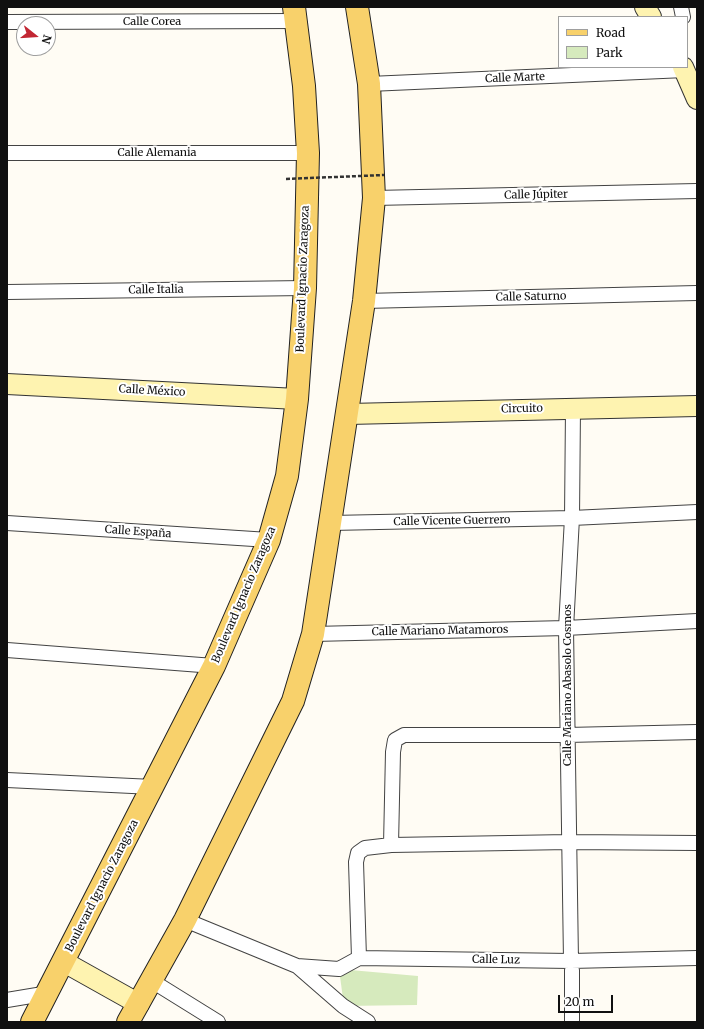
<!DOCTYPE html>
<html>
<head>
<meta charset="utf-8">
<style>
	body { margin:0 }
	#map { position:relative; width:704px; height:1029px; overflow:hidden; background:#fffcf4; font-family:Merriweather,serif }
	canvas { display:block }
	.frame { position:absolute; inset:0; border:8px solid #101010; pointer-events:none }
	.legend { position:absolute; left:558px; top:16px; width:130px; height:52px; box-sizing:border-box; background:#fff; border:1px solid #9f9f9f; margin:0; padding:5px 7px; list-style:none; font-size:12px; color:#101010 }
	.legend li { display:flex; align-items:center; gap:8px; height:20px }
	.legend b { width:20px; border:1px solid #9f9f9f }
	.north { position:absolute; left:16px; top:16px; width:40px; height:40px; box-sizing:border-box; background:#fff; border:1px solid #9f9f9f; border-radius:50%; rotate:107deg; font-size:11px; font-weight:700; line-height:16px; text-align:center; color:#101010 }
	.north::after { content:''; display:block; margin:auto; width:14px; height:18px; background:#c22733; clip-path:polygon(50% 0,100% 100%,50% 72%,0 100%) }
	.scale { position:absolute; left:558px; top:995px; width:55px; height:18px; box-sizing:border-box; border:2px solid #101010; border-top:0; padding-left:5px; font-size:12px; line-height:14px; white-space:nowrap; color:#101010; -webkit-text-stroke:3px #fff; paint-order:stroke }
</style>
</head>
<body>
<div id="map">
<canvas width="704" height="1029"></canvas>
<div class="frame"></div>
<ul class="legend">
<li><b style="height:5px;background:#f8d16b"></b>Road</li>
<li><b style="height:11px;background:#d6eabd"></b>Park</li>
</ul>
<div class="north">N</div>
<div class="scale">20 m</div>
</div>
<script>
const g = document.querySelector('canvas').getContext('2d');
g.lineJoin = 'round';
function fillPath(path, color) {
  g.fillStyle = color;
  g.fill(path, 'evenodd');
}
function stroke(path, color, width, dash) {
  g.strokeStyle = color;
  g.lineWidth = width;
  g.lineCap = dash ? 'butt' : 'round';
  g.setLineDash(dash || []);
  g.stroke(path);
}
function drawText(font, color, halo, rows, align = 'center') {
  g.font = font + ' Merriweather,serif';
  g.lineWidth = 4;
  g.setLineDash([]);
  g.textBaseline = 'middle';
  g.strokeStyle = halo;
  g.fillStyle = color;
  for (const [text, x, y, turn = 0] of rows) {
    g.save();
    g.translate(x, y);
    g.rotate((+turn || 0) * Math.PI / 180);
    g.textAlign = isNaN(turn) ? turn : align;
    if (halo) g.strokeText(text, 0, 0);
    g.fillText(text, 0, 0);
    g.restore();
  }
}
const green = new Path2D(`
	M 339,969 L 418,976 L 417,1005 L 344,1006 Z`);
const street = new Path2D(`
	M 681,7 L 683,17
	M 7,22 L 296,21
	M 369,84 L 685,70
	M 7,153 L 308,153
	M 374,198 L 697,191
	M 7,292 L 305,288
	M 364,301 L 697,293
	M 7,523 L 269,540
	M 331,523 L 572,518 L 697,512
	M 313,634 L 566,628 L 697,621
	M 7,650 L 214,666
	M 7,780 L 153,787
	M 391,845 L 393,752 L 395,740 L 404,735 L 567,735 L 697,732
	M 185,920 L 297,966 L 343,1006 L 368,1022
	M 359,958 L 356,862 L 358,853 L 365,848 L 391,845 L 569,842 L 697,843
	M 571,961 L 566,628 L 572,518 L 573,408
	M 297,966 L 339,969 L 359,958 L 571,961 L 697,958
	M 152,981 L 218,1022
	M 7,1000 L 49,993
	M 572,1022 L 572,970`);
const secondary = new Path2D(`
	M 645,7 L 651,17
	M 683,67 L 697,99
	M 7,384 L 297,399
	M 348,414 L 697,406
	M 64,962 L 139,1004`);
const primary = new Path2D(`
	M 32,1022 L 214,666 L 269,540 L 287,476 L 297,399 L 305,288 L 308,153 L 304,86 L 294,7
	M 128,1022 L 185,920 L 293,701 L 313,634 L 364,301 L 374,198 L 369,84 L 357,7`);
const pathBridge = new Path2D(`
	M 286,179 L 384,175`);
const streetNames = [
	["Calle Corea",152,22],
	["Calle Marte",515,78,-2],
	["Calle Alemania",157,153],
	["Calle Júpiter",536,195,-1],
	["Boulevard Ignacio Zaragoza",303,279,-88],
	["Calle Italia",156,290,-1],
	["Calle Saturno",531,297,-1],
	["Calle México",152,391,3],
	["Circuito",522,409,-1],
	["Calle Vicente Guerrero",452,521,-1],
	["Calle España",138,532,4],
	["Boulevard Ignacio Zaragoza",244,595,-67],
	["Calle Mariano Matamoros",440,631,-1],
	["Calle Mariano Abasolo Cosmos",568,685,-90],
	["Boulevard Ignacio Zaragoza",102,886,-63],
	["Calle Luz",496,960,1]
];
fillPath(green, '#d6eabd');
stroke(street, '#434343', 16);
stroke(secondary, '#323232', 22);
stroke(primary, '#212121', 24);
stroke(street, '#fff', 14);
stroke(secondary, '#fef3b0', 20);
stroke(primary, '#f8d16b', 22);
stroke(pathBridge, '#323232', 2.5, [4, 2]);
drawText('11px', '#101010', '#fff', streetNames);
</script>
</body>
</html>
